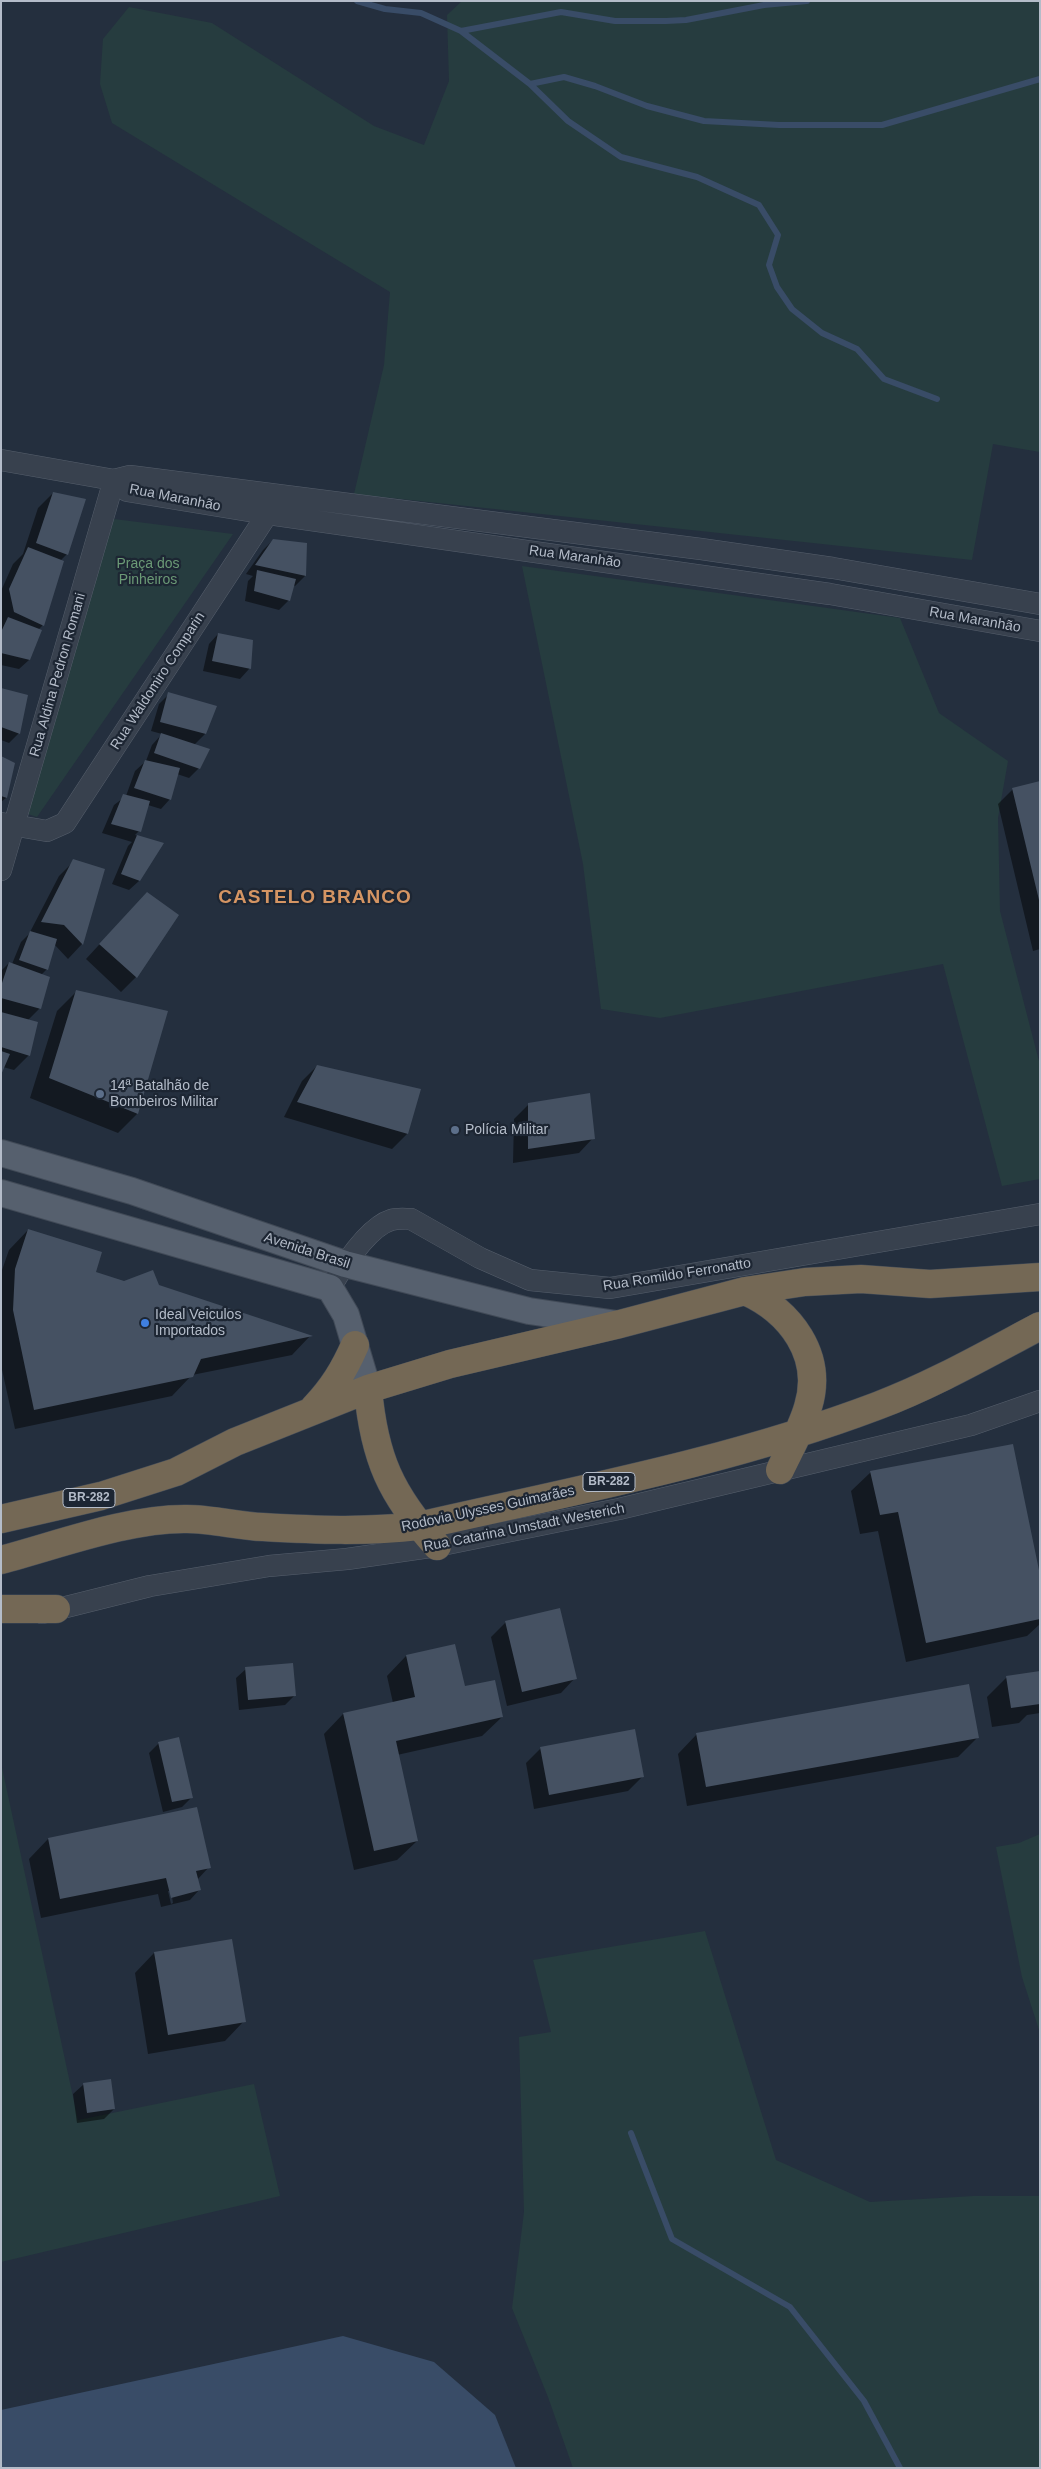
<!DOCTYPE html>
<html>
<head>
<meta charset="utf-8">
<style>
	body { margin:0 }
	#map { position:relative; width:1041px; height:2469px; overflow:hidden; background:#242f3e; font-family:Helvetica,sans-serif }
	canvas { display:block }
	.frame { position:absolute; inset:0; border:2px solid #b4bcc9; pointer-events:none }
</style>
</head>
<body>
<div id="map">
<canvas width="1041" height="2469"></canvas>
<div class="frame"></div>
</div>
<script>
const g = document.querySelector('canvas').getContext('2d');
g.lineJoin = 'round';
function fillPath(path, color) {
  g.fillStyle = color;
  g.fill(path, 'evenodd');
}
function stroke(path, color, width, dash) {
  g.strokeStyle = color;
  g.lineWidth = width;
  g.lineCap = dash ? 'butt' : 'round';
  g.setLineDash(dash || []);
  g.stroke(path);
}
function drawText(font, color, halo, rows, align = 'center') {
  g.font = font + ' Helvetica,sans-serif';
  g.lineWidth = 4.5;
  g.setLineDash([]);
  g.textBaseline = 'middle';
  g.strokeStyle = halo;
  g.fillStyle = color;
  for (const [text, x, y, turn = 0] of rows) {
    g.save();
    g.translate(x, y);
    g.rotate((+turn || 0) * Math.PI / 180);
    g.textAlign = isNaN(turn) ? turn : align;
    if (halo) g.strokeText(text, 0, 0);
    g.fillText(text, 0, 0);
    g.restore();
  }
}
const green = new Path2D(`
	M 462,1 L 1040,1 L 1040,452 L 993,444 L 972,560 L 354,494 L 384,365 L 390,292 L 112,123 L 100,84 L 103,39 L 129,7 L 212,23 L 374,126 L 424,145 L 449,81 L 447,15 Z
	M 114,519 L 233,534 L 37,817 L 22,812 Z
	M 522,566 L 900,618 L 939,713 L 1008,761 L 998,818 L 1000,911 L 1040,1065 L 1040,1179 L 1002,1186 L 943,964 L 660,1018 L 601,1009 L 583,864 Z
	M 1,1763 L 78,2120 L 254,2084 L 280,2196 L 1,2262 Z
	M 1040,1834 L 1040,2033 L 1022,1977 L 996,1847 L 1019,1843 Z
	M 705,1931 L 776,2160 L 870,2202 L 974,2196 L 1040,2196 L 1040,2468 L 573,2468 L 548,2397 L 512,2308 L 524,2212 L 519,2037 L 551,2032 L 533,1960 Z`);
const water = new Path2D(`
	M 343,2336 L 434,2362 L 495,2415 L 516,2468 L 1,2468 L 1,2410 Z`);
const shadow = new Path2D(`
	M 53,493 L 67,554 L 60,561 L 62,562 L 42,626 L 38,630 L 29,660 L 19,669 L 1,665 L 1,591 L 13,564 L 23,554 L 38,508 Z
	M 273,540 L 305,544 L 305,576 L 295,586 L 293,585 L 289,600 L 279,610 L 245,601 L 248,581 L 253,576 L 246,574 L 263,550 Z
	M 218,634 L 252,641 L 249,669 L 240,679 L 203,671 L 209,644 Z
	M 1,689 L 19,733 L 9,743 L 1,740 Z
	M 169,694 L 215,707 L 205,734 L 194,745 L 199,768 L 189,778 L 177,774 L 170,799 L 161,809 L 148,805 L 139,831 L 135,835 L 162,844 L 139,881 L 129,890 L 112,884 L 128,846 L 132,842 L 102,833 L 114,805 L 126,796 L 135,771 L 146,761 L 152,745 L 162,734 L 151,731 L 159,704 Z
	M 1,757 L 6,798 L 1,802 Z
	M 1040,782 L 1040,949 L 1033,951 L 998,804 L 1013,789 Z
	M 74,861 L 104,870 L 82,944 L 68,959 L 54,944 L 47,969 L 41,975 L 48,978 L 39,1009 L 28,1020 L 29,1055 L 14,1070 L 3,1067 L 1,1071 L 1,971 L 9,963 L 12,964 L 21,942 L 29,934 L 59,876 Z
	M 132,909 L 177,915 L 136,977 L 121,992 L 86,959 Z
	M 77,991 L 137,1114 L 118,1133 L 30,1098 L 57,1011 Z
	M 317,1066 L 419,1090 L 407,1134 L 392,1149 L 284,1117 L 302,1081 Z
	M 529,1104 L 593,1138 L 579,1153 L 513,1163 L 514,1119 Z
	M 28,1230 L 94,1273 L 124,1282 L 158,1286 L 310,1336 L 292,1355 L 192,1375 L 172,1396 L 15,1429 L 1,1365 L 1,1273 L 9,1250 Z
	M 871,1472 L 1040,1582 L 1040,1624 L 1027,1636 L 906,1662 L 878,1531 L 860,1534 L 851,1491 Z
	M 506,1622 L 575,1678 L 561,1693 L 507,1706 L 491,1637 Z
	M 406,1656 L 502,1717 L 482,1736 L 397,1755 L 417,1841 L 397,1860 L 354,1870 L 324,1734 L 343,1714 L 393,1703 L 387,1676 Z
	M 246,1669 L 295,1695 L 285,1705 L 239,1710 L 236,1678 Z
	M 1040,1672 L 1040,1713 L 1027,1715 L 1019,1723 L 992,1727 L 987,1697 L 1006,1678 Z
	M 697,1734 L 977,1738 L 958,1757 L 687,1806 L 678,1754 Z
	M 159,1743 L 192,1797 L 182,1807 L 163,1812 L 149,1753 Z
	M 541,1748 L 643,1776 L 628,1791 L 534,1809 L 526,1763 Z
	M 48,1839 L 209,1867 L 197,1880 L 199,1890 L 190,1900 L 161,1907 L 158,1894 L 41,1918 L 29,1859 ZM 168,1891 L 171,1891 L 173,1903 L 171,1904 Z
	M 154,1953 L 244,2021 L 225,2041 L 148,2054 L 135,1973 Z
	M 110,2081 L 114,2109 L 104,2119 L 77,2123 L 73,2094 L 83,2085 Z`);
const stream = new Path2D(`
	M 357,1 L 385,9 L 421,13 L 461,31 L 530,84 L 568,121 L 621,157 L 697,177 L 759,205 L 778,235 L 769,265 L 777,287 L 792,309 L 822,333 L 857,349 L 884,379 L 937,399
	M 461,31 L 561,12 L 615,21 L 666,21 L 686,20 L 764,5 L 807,1
	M 530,84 L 564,77 L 595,86 L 647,106 L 704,121 L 779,125 L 882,125 L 1040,79
	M 631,2133 L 672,2239 L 790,2307 L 864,2401 L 900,2468`);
const building = new Path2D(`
	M 53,492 L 86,499 L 68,555 L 36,543 Z
	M 273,539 L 307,543 L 306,576 L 255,565 Z
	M 28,547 L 64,561 L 44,626 L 14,612 L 9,589 Z
	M 257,570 L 296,579 L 290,601 L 254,591 Z
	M 8,617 L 42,630 L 30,660 L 1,653 L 1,632 Z
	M 218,633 L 253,640 L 251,669 L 212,661 Z
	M 1,688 L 28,695 L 20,734 L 1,727 Z
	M 168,692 L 217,706 L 206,734 L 160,722 Z
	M 161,733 L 210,749 L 200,769 L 154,753 Z
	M 1,756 L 15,763 L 7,798 L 1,796 Z
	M 145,760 L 180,768 L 171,800 L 134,788 Z
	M 1040,781 L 1040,900 L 1039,900 L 1012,788 Z
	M 123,794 L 150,801 L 141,832 L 111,824 Z
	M 137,835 L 164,843 L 140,881 L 121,874 Z
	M 73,859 L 105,869 L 83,945 L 64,925 L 41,922 Z
	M 147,892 L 179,915 L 137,978 L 99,944 Z
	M 30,931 L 57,939 L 48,970 L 19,960 Z
	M 9,962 L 50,977 L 41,1009 L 1,998 L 1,986 Z
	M 76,990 L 168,1011 L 138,1114 L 49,1078 Z
	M 1,1012 L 38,1022 L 30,1056 L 1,1047 Z
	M 1,1051 L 10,1054 L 1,1075 Z
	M 317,1065 L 421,1089 L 408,1134 L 297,1102 Z
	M 590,1093 L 595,1139 L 528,1149 L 528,1103 Z
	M 28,1229 L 102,1252 L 96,1272 L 124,1281 L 153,1270 L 159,1285 L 313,1336 L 201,1359 L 193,1377 L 34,1410 L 13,1310 L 15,1269 Z
	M 1013,1444 L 1040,1575 L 1040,1619 L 926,1643 L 898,1512 L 880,1515 L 870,1471 Z
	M 560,1608 L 577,1679 L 522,1692 L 505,1621 Z
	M 455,1644 L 465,1686 L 495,1680 L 503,1717 L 396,1741 L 418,1841 L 374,1851 L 343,1713 L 415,1697 L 406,1655 Z
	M 293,1663 L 296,1696 L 248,1700 L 245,1667 Z
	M 1040,1671 L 1040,1704 L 1011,1708 L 1006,1676 Z
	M 969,1684 L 979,1738 L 706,1787 L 696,1733 Z
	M 635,1729 L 644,1777 L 549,1795 L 540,1747 Z
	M 179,1737 L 193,1798 L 172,1802 L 158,1742 Z
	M 197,1807 L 211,1868 L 196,1871 L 201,1890 L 171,1898 L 166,1878 L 60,1899 L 48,1838 Z
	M 232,1939 L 246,2022 L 168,2035 L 154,1952 Z
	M 111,2079 L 115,2109 L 87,2113 L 83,2083 Z`);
const minor = new Path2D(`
	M 1,460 L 114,480 L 130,476 L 701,549 L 833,568 L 1040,604
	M 114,480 L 127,491 L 267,514 L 830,594 L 1040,631
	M 1,823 L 47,831 L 65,823 L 274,504
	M 1,870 L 114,480
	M 330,1288 C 342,1268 368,1227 391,1220 C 397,1218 405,1219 411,1219 L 480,1258 L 530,1280 L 610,1288 L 1040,1214
	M 42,1613 L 150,1586 L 269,1566 L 347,1559 L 437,1546 L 619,1509 L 971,1425 L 1040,1401`);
const major = new Path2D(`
	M 1,1153 L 132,1191 L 345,1264 L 529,1311 L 617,1324
	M 1,1193 L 330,1288 L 346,1315 L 368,1389`);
const highway = new Path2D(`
	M 745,1291 C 790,1311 824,1355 808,1407 C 802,1428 790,1449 780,1470
	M 368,1389 C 374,1458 391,1495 437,1546
	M 314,1408 C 333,1388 344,1370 355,1345
	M 1,1519 L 101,1496 L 176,1472 L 235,1442 L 368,1389 L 450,1364 L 620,1324 L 745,1291 L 805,1282 L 861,1279 L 930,1284 L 1040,1277
	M 1,1560 C 58,1545 129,1518 187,1519 C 212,1519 238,1526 263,1527 C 315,1530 367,1532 419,1526 C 572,1491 729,1462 877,1406 C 933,1385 987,1354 1040,1326
	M 1,1609 L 56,1609`);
const markers = [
	[100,1094,5,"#5c6f8a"],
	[455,1130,5,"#5c6f8a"],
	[145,1323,5,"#3f7fe0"]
];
const shields = [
	[609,1482,52],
	[89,1498,52]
];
const shieldNames = [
	["BR-282",609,1482],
	["BR-282",89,1498]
];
const streetNames = [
	["Rua Maranhão",175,498,11],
	["Rua Maranhão",575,557,8],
	["Rua Maranhão",975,620,10],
	["Rua Aldina Pedron Romani",58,675,-74],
	["Rua Waldomiro Comparin",158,681,-57],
	["Avenida Brasil",307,1251,18],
	["Rua Romildo Ferronatto",677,1275,-9],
	["Rodovia Ulysses Guimarães",488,1509,-12],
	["Rua Catarina Umstadt Westerich",524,1528,-11]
];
const parkNames = [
	["Praça dos",148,564],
	["Pinheiros",148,580]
];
const poiNames = [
	["14ª Batalhão de",110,1086],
	["Bombeiros Militar",110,1102],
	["Polícia Militar",465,1130],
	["Ideal Veiculos",155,1315],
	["Importados",155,1331]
];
const districtNames = [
	["CASTELO BRANCO",315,898]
];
fillPath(green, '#263c3f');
fillPath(water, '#394c67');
fillPath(shadow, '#0007');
stroke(stream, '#394c67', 6);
fillPath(building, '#455162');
stroke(minor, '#565f6c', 22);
stroke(major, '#414a57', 28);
stroke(highway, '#434c59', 29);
stroke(minor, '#38414e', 21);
stroke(major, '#56606e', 26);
stroke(highway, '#746855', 28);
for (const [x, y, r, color] of markers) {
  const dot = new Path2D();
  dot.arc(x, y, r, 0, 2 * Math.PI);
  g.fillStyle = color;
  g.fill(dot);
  stroke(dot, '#1d2633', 2);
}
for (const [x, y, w] of shields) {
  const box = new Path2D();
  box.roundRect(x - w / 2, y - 9.5, w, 19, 4);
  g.fillStyle = '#1d2633';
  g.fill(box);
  stroke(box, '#b4bcc9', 1);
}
drawText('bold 12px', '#b4bcc9', null, shieldNames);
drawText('14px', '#b4bcc9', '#1d2633', streetNames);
drawText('14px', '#6b9a76', '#1d2633', parkNames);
drawText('14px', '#b4bcc9', '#1d2633', poiNames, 'left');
g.letterSpacing = '1px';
drawText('bold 19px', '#d59563', '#1d2633', districtNames);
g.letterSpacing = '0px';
</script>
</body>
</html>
